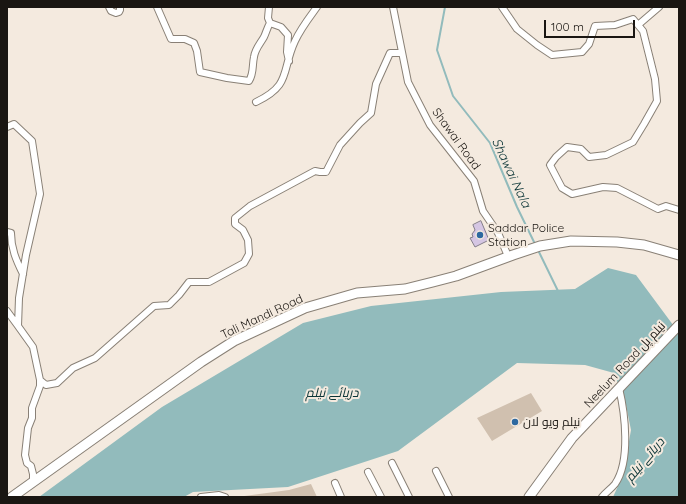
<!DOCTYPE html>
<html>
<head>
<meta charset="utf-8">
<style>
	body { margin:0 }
	#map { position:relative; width:686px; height:504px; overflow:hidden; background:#f4eadf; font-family:Quicksand,sans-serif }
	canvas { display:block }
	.frame { position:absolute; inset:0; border:8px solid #1a1612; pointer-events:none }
	.scale { position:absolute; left:544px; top:20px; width:91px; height:18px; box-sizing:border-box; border:2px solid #1a1612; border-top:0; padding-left:5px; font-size:12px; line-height:14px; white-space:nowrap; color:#1a1612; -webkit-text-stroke:3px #f4eadf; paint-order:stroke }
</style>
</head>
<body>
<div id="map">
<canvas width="686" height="504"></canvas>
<div class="frame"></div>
<div class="scale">100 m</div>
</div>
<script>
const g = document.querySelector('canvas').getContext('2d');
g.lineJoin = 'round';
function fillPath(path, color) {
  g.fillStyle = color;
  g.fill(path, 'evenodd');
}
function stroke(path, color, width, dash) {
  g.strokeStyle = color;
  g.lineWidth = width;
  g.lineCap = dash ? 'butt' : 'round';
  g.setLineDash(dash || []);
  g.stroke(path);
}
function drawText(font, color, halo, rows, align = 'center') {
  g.font = font + ' Quicksand,Cairo,sans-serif';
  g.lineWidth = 4;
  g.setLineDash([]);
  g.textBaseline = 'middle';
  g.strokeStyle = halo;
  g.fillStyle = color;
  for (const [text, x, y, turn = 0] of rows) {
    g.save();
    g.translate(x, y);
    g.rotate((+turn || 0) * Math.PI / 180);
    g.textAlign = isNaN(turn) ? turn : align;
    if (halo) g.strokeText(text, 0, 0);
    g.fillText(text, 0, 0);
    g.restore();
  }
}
const green = new Path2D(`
	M 531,393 L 542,411 L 492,441 L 477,418 Z
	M 311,484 L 317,497 L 237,497 L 289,490 Z`);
const water = new Path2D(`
	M 608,268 L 636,275 L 679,333 L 679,497 L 613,497 L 623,475 L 631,430 L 626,405 L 614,373 L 585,365 L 517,363 L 398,451 L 288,487 L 193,492 L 184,497 L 39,497 L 162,407 L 303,323 L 371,306 L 501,292 L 575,289 Z`);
const stream = new Path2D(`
	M 445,7 L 437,50 L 453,96 L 490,143 L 517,207 L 535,244
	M 538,250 L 558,291`);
const building = new Path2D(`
	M 481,221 L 489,240 L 475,247 L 470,238 L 473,237 L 472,234 L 475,230 L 473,225 Z`);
const street = new Path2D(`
	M 109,7 L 111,11 L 116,13 L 119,12 L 120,10 L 120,7
	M 157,7 L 171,39 L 185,39 L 194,43 L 197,51 L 200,72 L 227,78 L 249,81 C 254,73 252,66 254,57 C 255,49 260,44 264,37 C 266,33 267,28 270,23 L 281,27 L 288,35 L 287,52 L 289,61
	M 269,7 L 268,18 L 270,23
	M 393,7 L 408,82 L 430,125 L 474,181 L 483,211 L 498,233 L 508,256
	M 502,7 L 517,29 L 537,45 L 552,55 L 582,52 L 589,44 L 595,26 L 615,25 L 633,19 L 643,31 L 655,79 L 657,101 L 644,124 L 633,142 L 606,155 L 589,157 L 581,149 L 567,147 L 556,157 L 550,165 L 562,188 L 572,194 L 603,187 L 617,188 L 658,209 L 666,206 L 679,210
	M 638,25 L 659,7
	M 256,102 C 292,85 281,71 295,41 C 301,28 309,18 317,7
	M 7,127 L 14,124 L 32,141 L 40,194 L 26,255 L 19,298 L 18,326 L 33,347 L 40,380 L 46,385 L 57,383 L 73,368 L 95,358 L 154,306 L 169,305 L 179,295 L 189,282 L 209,282 L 244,263 L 249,254 L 248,240 L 243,230 L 235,224 L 235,218 L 250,206 L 315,171 L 320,172 L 326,172 L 340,145 L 360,123 L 371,113 L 376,84 L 390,53 L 402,53
	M 7,232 L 11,233 C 11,248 16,260 23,274
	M 7,311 L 18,326
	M 392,463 L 409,497
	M 436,471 L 449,497
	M 368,472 L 381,497
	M 33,482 L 33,474 L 31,466 L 27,463 L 25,455 L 28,428 L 32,418 L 32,408 L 40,386 L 40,380
	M 335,483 L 341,497
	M 201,497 L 219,495 L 225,497
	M 602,497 C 606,492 611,489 615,484 C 631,461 625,413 619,388`);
const secondary = new Path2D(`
	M 12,497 L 201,362 L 234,341 L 305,308 L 357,293 L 405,289 L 433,282 L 456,276 L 513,255 L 540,246 L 571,241 L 617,242 L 644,245 L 679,255
	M 529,497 L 572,438 L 679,325`);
const markers = [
	[480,235,4,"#2d68a0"],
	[515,422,4,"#2d68a0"]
];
const streetNames = [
	["Shawai Road",456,139,54],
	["Tali Mandi Road",262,317,-25],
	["Neelum Road نیلم پل",625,365,-47]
];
const poiNames = [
	["Saddar Police",488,228],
	["Station",488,242],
	["نیلم ویو لان",523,422]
];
const waterNames = [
	["Shawai Nala",511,173,65],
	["دریائے نیلم",332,393],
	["دریائے نیلم",645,460,-50]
];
fillPath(green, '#d0c0af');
fillPath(water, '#92bbbc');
stroke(stream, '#92bbbc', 2);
fillPath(building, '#d5c6e3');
stroke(building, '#837d89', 1);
stroke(street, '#898076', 8);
stroke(secondary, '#898076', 11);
stroke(street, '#fff', 6);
stroke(secondary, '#fff', 9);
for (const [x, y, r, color] of markers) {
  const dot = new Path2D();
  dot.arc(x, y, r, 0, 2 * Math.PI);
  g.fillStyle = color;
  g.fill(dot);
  stroke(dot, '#f4eadf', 1.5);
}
drawText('12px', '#1a1612', '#f4eadf', streetNames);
drawText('12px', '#1a1612', '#f4eadf', poiNames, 'left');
drawText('italic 13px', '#0a3436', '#f4eadf', waterNames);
</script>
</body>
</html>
